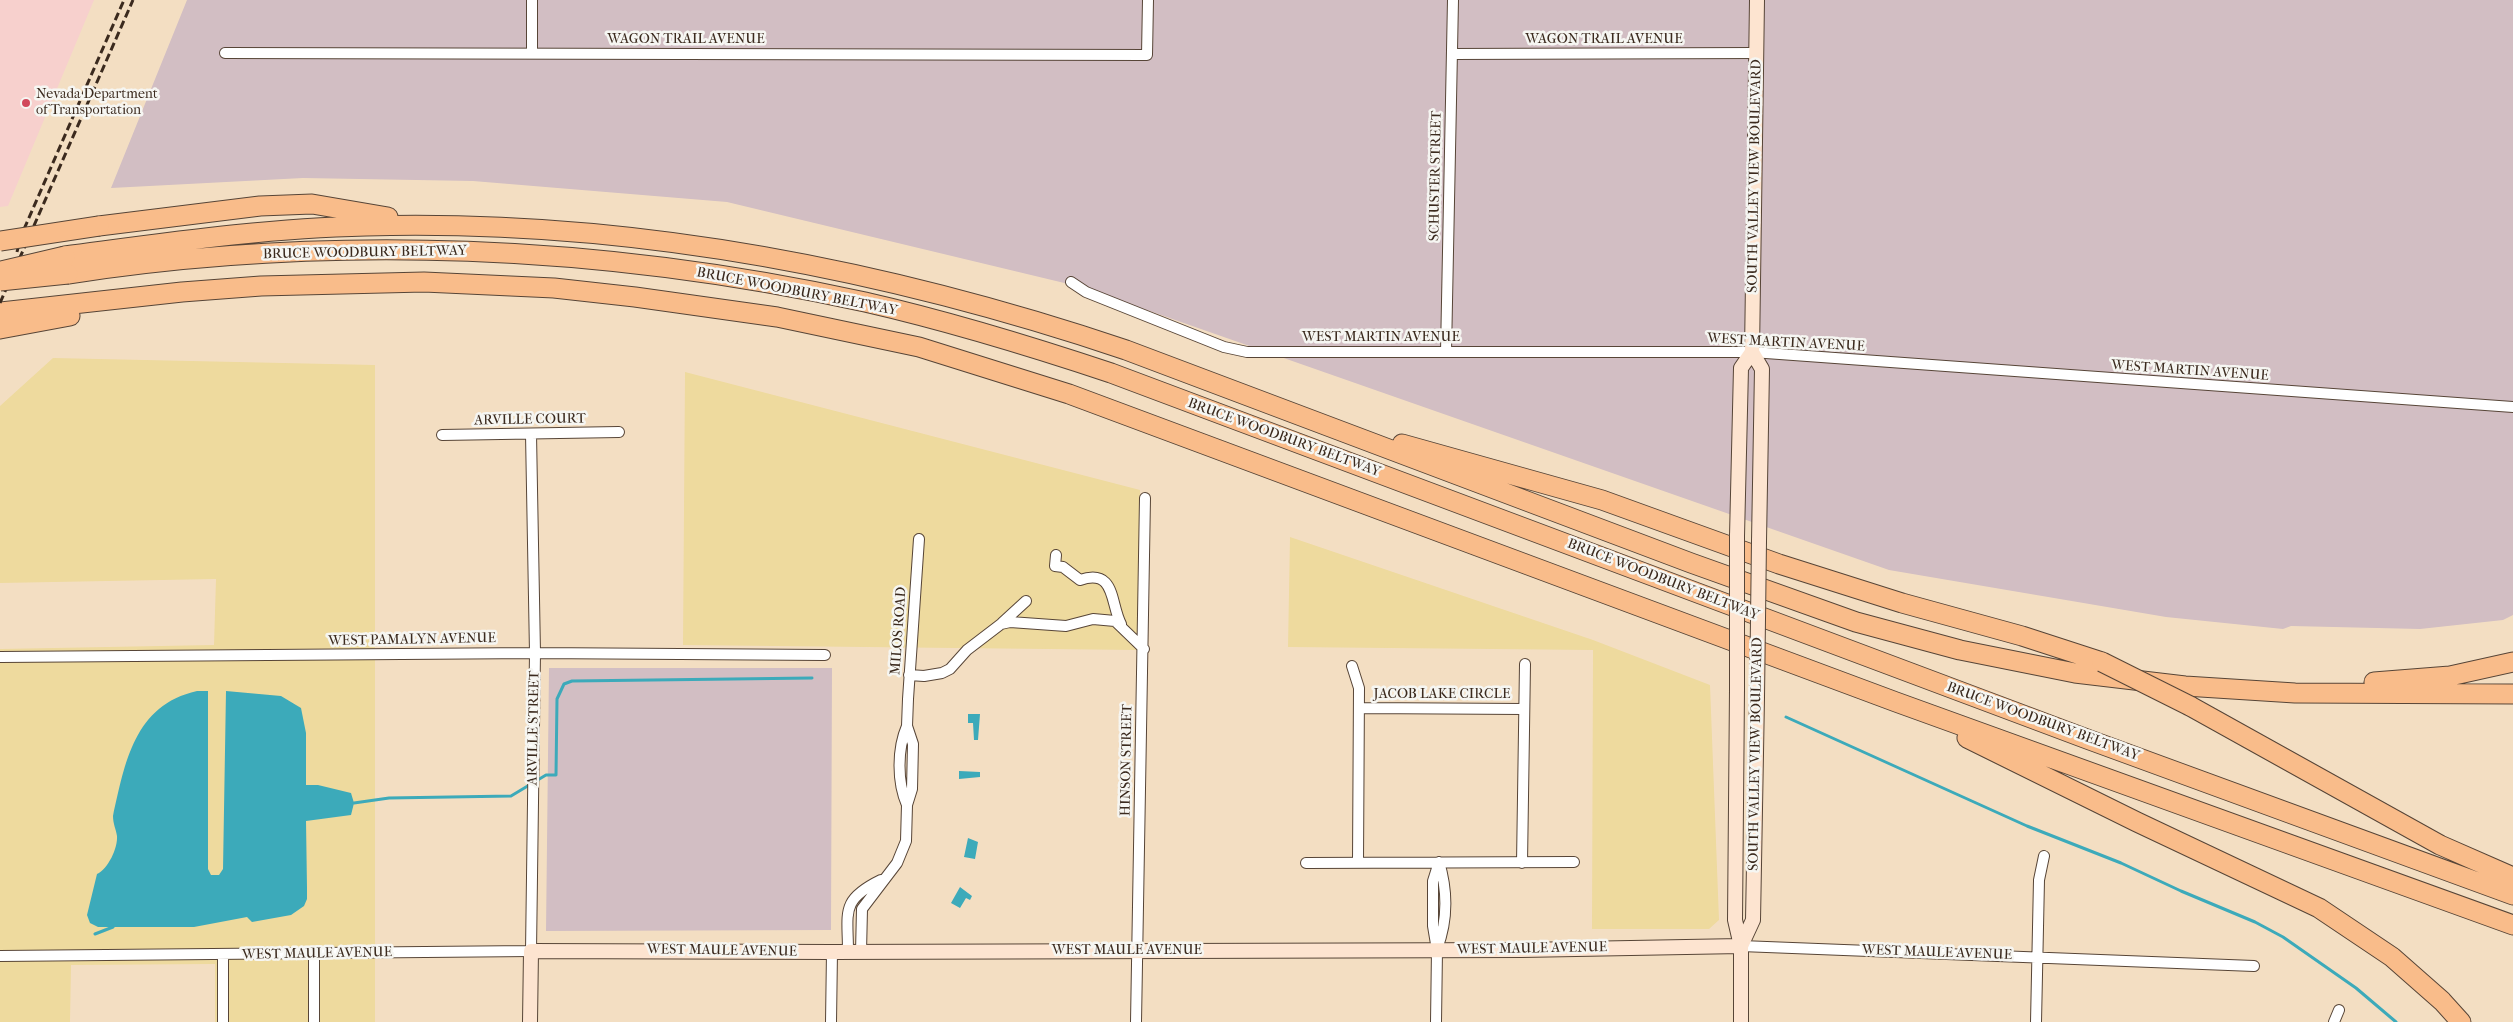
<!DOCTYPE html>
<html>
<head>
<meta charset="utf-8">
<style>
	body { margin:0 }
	canvas { display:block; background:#f3dec2 }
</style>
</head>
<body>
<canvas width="2513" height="1022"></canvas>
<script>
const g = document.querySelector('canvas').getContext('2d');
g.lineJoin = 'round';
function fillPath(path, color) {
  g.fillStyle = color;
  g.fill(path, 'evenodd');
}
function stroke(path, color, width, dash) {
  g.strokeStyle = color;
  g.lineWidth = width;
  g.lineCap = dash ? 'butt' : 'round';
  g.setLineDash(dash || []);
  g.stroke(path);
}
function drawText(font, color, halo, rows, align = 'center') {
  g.font = font + ' "IM FELL French Canon",serif';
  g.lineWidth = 5;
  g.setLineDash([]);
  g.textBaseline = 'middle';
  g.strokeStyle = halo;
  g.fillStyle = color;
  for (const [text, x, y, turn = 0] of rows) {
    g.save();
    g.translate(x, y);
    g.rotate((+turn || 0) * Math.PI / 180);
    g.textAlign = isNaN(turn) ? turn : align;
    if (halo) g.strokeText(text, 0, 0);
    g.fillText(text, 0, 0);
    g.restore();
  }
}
const built = new Path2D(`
	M 0,0 L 94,0 L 8,206 L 0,207 Z`);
const industrial = new Path2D(`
	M 187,0 L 2513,0 L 2513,615 L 2503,620 L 2420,629 L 2291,626 L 2283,629 L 2166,617 L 1889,570 L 1081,287 L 727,202 L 473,181 L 303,178 L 111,188 Z
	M 549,668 L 832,668 L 831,930 L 546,931 Z`);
const sand = new Path2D(`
	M 53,358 L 375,365 L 375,1022 L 215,1022 L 215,964 L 71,965 L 70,1022 L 0,1022 L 0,649 L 214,645 L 216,579 L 0,583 L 0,406 Z
	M 685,372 L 1140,490 L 1138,650 L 683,645 Z
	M 1290,537 L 1593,640 L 1710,685 L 1719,920 L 1709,929 L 1592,929 L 1593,650 L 1288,647 Z`);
const water = new Path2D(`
	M 197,691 L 208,691 L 208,869 L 211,875 L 219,875 L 223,869 L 226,691 L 281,696 L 301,708 L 306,733 L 306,785 L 318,785 L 351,793 L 354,803 L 351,815 L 306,821 L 307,888 L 307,899 L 304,906 L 291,915 L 252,922 L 247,917 L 194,927 L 98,927 L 90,923 L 87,915 L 97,874 C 108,869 118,848 117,836 C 116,829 113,824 113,816 C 125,763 134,705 197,691 Z
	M 968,714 L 980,714 L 978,740 L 974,740 L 973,723 L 968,723 Z
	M 959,771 L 980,772 L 980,777 L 959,779 Z
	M 968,838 L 978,842 L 975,859 L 964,857 Z
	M 960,887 L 972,896 L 970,900 L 966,898 L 960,908 L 951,903 Z`);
const stream = new Path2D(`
	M 1786,717 L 2027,826 L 2121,863 L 2181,891 L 2255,922 L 2283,937 L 2356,988 L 2396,1022
	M 354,803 L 389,798 L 511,796 L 546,775 L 556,775 L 557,699 L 564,684 L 572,681 L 812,678
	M 95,934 L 113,927`);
const street = new Path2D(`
	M 532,0 L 532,53
	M 225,53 L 1147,55 L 1148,0
	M 1452,54 L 1757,53
	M 1071,282 L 1086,292 L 1224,347 L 1247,352 L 1752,352 L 2513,407
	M 1446,352 L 1453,0
	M 442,435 L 619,432
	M 1056,555 L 1055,566 L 1063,567 L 1080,580 C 1116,568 1110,603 1121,624
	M 1002,623 L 1026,601
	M 0,657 L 535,653 L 825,655
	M 1352,666 L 1359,688 L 1358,861
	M 909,675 L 924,676 L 942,673 L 950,669 L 967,650 L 1001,624 L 1010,622 L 1066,626 L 1093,619 L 1115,621 L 1144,649
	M 1359,708 L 1524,709
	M 907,805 C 897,782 897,749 907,726
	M 1306,863 L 1574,862
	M 1522,863 L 1525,664
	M 1741,946 L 2254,966
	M 1437,949 C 1448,920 1448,892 1439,862
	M 848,952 C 848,912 840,900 881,880
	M 861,952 L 862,909 L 897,863 L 906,841 L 907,805 L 912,789 L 913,744 L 907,726 L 908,699 L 919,539
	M 0,956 L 531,951 L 535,653 L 531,434
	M 223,1022 L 223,955
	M 314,1022 L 314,954
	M 831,1022 L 832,952
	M 1136,1022 L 1145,498
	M 1436,1022 L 1437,950 L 1433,926 L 1433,881 L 1439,862
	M 2036,1022 L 2039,880 L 2044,856
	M 2334,1022 L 2339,1010`);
const secondary = new Path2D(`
	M 1752,352 L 1762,369 L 1759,541
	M 1737,536 L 1741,368 L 1752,352 L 1757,0
	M 1737,689 L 1735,920 L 1741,946 L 1741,1022
	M 1741,946 L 1753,920 L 1757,697
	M 530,1022 L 531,951 L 832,952 L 1521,950 L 1741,946`);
const highway = new Path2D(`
	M 99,226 L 260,206 L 312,204 L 388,217
	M 65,256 C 165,243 266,228 366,226 C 624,219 882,268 1126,350 L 1691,563 L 1856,622 L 1960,650 L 2075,673 L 2185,686 L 2295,693 L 2513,694
	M 68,274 C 332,233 605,245 865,302 C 948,321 1030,346 1111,373 L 2087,739 L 2513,895
	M 0,312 L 182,292 L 261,286 L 424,282 L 554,288 L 635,297 L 777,317 L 919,347 L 1069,394 L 1896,702 L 2513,925
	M 0,329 L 70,316
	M 1402,444 L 1602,500 L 1779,564 L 1902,603 L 2022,636 L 2102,662
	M 2374,682 L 2450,676 L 2513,662
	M 2190,706 L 2440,845 L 2513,877
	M 1967,738 L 2137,822 L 2319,908 L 2392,957 L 2442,1001 L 2461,1022`);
const rail = new Path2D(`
	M 17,252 L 21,236 L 124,0
	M 0,303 L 133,0`);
const secondaryBridge = new Path2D(`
	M 1737,689 L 1737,536
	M 1757,697 L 1759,541`);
const highwayBridge = new Path2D(`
	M 0,241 L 99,226
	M 1,271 L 65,256
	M 0,281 L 68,274
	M 2102,662 L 2190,706`);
const markers = [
	[26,103,5,"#d1495b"]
];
const streetNames = [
	["WAGON TRAIL AVENUE",686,40],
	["WAGON TRAIL AVENUE",1604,40],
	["SCHUSTER STREET",1436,176,-89],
	["SOUTH VALLEY VIEW BOULEVARD",1755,176,-89],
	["BRUCE WOODBURY BELTWAY",365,253,-1],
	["BRUCE WOODBURY BELTWAY",797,292,11],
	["WEST MARTIN AVENUE",1381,338],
	["WEST MARTIN AVENUE",1786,343,3],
	["WEST MARTIN AVENUE",2190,371,4],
	["ARVILLE COURT",530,420,-1],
	["BRUCE WOODBURY BELTWAY",1284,438,20],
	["BRUCE WOODBURY BELTWAY",1663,580,21],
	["MILOS ROAD",899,631,-86],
	["WEST PAMALYN AVENUE",412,640,-1],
	["JACOB LAKE CIRCLE",1442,695],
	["BRUCE WOODBURY BELTWAY",2043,722,20],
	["ARVILLE STREET",534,728,-89],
	["SOUTH VALLEY VIEW BOULEVARD",1756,754,-89],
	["HINSON STREET",1127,760,-89],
	["WEST MAULE AVENUE",1532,949,-1],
	["WEST MAULE AVENUE",722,951,1],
	["WEST MAULE AVENUE",1127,951],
	["WEST MAULE AVENUE",1937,953,2],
	["WEST MAULE AVENUE",317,954,-1]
];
const poiNames = [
	["Nevada Department",36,95],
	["of Transportation",36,111]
];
fillPath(built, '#f7d0cd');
fillPath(industrial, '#d2bec3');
fillPath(sand, '#eeda9e');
fillPath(water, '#3caaba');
stroke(stream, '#3caaba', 3);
stroke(street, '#574537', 12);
stroke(secondary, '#574537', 16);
stroke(highway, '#574537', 21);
stroke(street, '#fff', 10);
stroke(secondary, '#fde4d0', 14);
stroke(highway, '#f9bc8a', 19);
stroke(rail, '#3b2a1e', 3, [8, 4]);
stroke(secondaryBridge, '#574537', 16, []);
stroke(highwayBridge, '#574537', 21, []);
stroke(secondaryBridge, '#fde4d0', 14);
stroke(highwayBridge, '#f9bc8a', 19);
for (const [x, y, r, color] of markers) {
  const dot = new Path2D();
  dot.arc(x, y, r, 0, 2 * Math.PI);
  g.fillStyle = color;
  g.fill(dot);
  stroke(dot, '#f6f6f2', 2);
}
drawText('14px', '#3b2a1e', '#f6f6f2', streetNames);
drawText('14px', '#3b2a1e', '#f6f6f2', poiNames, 'left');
</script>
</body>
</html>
